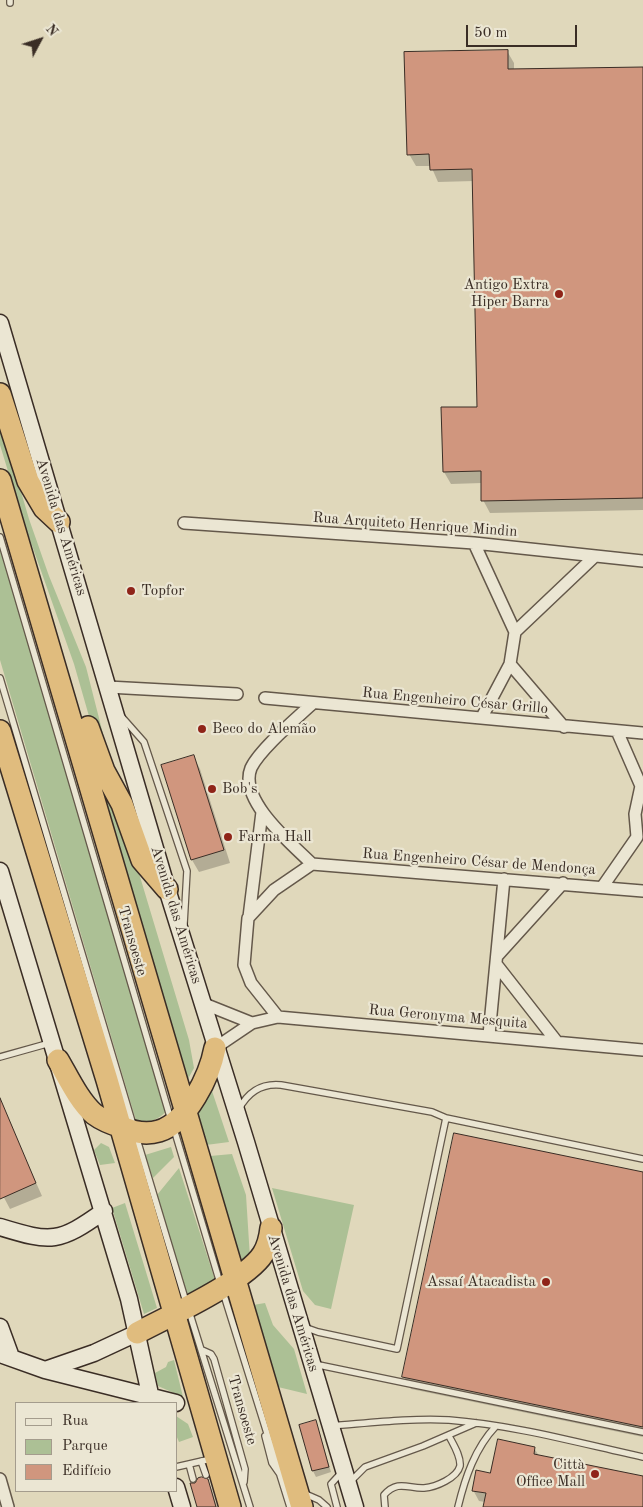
<!DOCTYPE html>
<html>
<head>
<meta charset="utf-8">
<style>
	body { margin:0 }
	#map { position:relative; width:643px; height:1507px; overflow:hidden; background:#e0d8bb; font-family:"Old Standard TT",serif }
	canvas { display:block }
	.legend { position:absolute; left:15px; top:1402px; width:162px; height:90px; box-sizing:border-box; background:#ebe6d3; border:1px solid #a49c8d; margin:0; padding:6px 9px; list-style:none; font-size:15px; color:#3a2d25 }
	.legend li { display:flex; align-items:center; gap:10px; height:25px }
	.legend b { width:25px; border:1px solid #a49c8d }
	.north { position:absolute; left:15px; top:15px; width:50px; height:50px; -webkit-text-stroke:4px #ebe6d3; paint-order:stroke; rotate:50deg; font-size:14px; font-weight:700; line-height:20px; text-align:center; color:#3a2d25 }
	.north::after { content:''; display:block; margin:auto; width:18px; height:22px; background:#3a2d25; clip-path:polygon(50% 0,100% 100%,50% 72%,0 100%) }
	.scale { position:absolute; left:466px; top:25px; width:111px; height:22px; box-sizing:border-box; border:2px solid #3a2d25; border-top:0; padding-left:6px; font-size:15px; line-height:18px; white-space:nowrap; color:#3a2d25; -webkit-text-stroke:4px #ebe6d3; paint-order:stroke }
</style>
</head>
<body>
<div id="map">
<canvas width="643" height="1507"></canvas>
<ul class="legend">
<li><b style="height:6px;background:#ebe6d3"></b>Rua</li>
<li><b style="height:14px;background:#acc095"></b>Parque</li>
<li><b style="height:14px;background:#d0967e"></b>Edifício</li>
</ul>
<div class="north">N</div>
<div class="scale">50 m</div>
</div>
<script>
const g = document.querySelector('canvas').getContext('2d');
g.lineJoin = 'round';
function fillPath(path, color) {
  g.fillStyle = color;
  g.fill(path, 'evenodd');
}
function stroke(path, color, width, dash) {
  g.strokeStyle = color;
  g.lineWidth = width;
  g.lineCap = dash ? 'butt' : 'round';
  g.setLineDash(dash || []);
  g.stroke(path);
}
function drawText(font, color, halo, rows, align = 'center') {
  g.font = font + ' "Old Standard TT",serif';
  g.lineWidth = 4.5;
  g.setLineDash([]);
  g.textBaseline = 'middle';
  g.strokeStyle = halo;
  g.fillStyle = color;
  for (const [text, x, y, turn = 0] of rows) {
    g.save();
    g.translate(x, y);
    g.rotate((+turn || 0) * Math.PI / 180);
    g.textAlign = isNaN(turn) ? turn : align;
    if (halo) g.strokeText(text, 0, 0);
    g.fillText(text, 0, 0);
    g.restore();
  }
}
const green = new Path2D(`
	M 0,420 L 29,519 L 49,576 L 86,667 L 114,777 L 97,744 L 74,664 L 23,520 L 0,445 Z
	M 0,542 L 167,1110 C 159,1120 150,1122 137,1124 L 0,660 Z
	M 95,767 L 126,830 L 189,1040 L 194,1068 L 188,1079 Z
	M 210,1085 L 229,1142 L 206,1145 L 198,1114 Z
	M 101,1143 L 109,1147 L 115,1163 L 100,1165 L 94,1150 Z
	M 171,1147 L 174,1157 L 153,1178 L 145,1155 Z
	M 232,1154 L 246,1195 L 250,1258 L 241,1263 L 210,1156 Z
	M 179,1168 L 215,1280 L 187,1294 L 157,1195 Z
	M 272,1188 L 354,1205 L 331,1309 L 315,1305 L 303,1291 Z
	M 125,1203 L 157,1308 L 144,1314 L 112,1208 Z
	M 265,1303 L 273,1325 L 294,1349 L 307,1394 L 278,1387 L 253,1305 Z
	M 174,1360 L 183,1397 L 158,1386 L 155,1373 L 166,1367 L 168,1362 Z
	M 176,1416 L 188,1424 L 193,1437 L 179,1442 L 176,1435 Z`);
const shadow = new Path2D(`
	M 507,51 L 514,63 L 514,70 L 643,68 L 643,510 L 490,513 L 483,500 L 482,483 L 451,484 L 444,472 L 479,408 L 474,181 L 438,182 L 431,166 L 416,166 L 409,154 Z
	M 193,756 L 200,769 L 230,863 L 199,872 L 192,860 L 163,766 Z
	M 0,1102 L 42,1196 L 10,1209 L 0,1190 Z
	M 643,1173 L 643,1437 L 411,1389 L 404,1377 Z
	M 316,1421 L 331,1472 L 316,1477 L 313,1471 Z
	M 534,1448 L 539,1456 L 643,1477 L 643,1507 L 484,1507 L 485,1502 L 479,1501 L 473,1490 L 491,1475 Z
	M 207,1480 L 212,1490 L 217,1507 L 199,1507 Z`);
const building = new Path2D(`
	M 508,50 L 508,69 L 643,67 L 643,498 L 481,501 L 481,471 L 443,472 L 441,407 L 477,407 L 472,169 L 430,170 L 429,154 L 407,155 L 404,52 Z
	M 194,755 L 224,850 L 191,860 L 161,765 Z
	M 0,1098 L 36,1183 L 0,1199 Z
	M 454,1133 L 643,1172 L 643,1427 L 402,1377 Z
	M 316,1420 L 329,1467 L 312,1471 L 299,1425 Z
	M 498,1439 L 535,1447 L 534,1454 L 643,1476 L 643,1507 L 483,1507 L 486,1493 L 472,1491 L 476,1470 L 490,1473 Z
	M 202,1477 L 208,1479 L 216,1507 L 197,1507 L 190,1483 L 195,1483 L 198,1478 Z`);
const lane = new Path2D(`
	M 10,0 L 10,3
	M 0,537 L 171,1120
	M 0,678 L 133,1125
	M 121,716 L 144,742 L 187,871 L 184,924
	M 0,1057 L 50,1043
	M 239,1109 C 248,1092 261,1083 281,1085 L 432,1112 L 446,1118 L 643,1159
	M 174,1129 L 220,1283
	M 136,1136 L 186,1302
	M 223,1292 L 290,1507
	M 189,1311 L 250,1507
	M 304,1327 L 318,1332 L 397,1349 L 446,1118
	M 202,1350 L 211,1354 L 214,1359 L 245,1469 L 244,1482
	M 314,1364 L 643,1432
	M 331,1426 C 370,1423 410,1418 449,1420 C 514,1425 579,1443 643,1457
	M 265,1436 L 272,1463 L 279,1473
	M 201,1461 L 206,1475
	M 189,1464 L 193,1479
	M 176,1467 L 211,1459
	M 350,1482 L 365,1467 L 423,1446 L 476,1423
	M 303,1493 L 319,1500 L 327,1507
	M 337,1507 L 331,1484 L 342,1472
	M 385,1507 L 384,1495 C 398,1479 409,1489 424,1488 C 436,1487 457,1478 460,1466 C 461,1456 453,1444 449,1436
	M 458,1507 C 465,1478 475,1448 496,1426`);
const street = new Path2D(`
	M 184,523 L 474,543 L 643,561
	M 474,543 L 515,632 L 510,664 L 482,717
	M 515,632 L 595,556
	M 510,664 L 564,727
	M 108,687 L 237,694
	M 265,698 L 643,733
	M 312,864 L 643,891
	M 603,886 L 637,837 L 635,814 L 641,786 L 617,731
	M 249,917 L 262,812
	M 497,956 L 563,883
	M 496,964 L 557,1042
	M 202,1003 L 252,1023
	M 278,1017 L 251,983 L 244,965 L 248,918 L 274,890 L 312,864 C 292,844 238,800 251,768 C 260,749 297,718 313,703
	M 489,1035 L 504,879
	M 215,1048 L 252,1023 L 278,1017 L 643,1050
	M 0,1479 L 8,1507`);
const secondary = new Path2D(`
	M 0,323 L 167,889 L 246,1142 L 355,1507
	M 0,871 L 129,1299 L 152,1403
	M 0,1227 C 52,1243 59,1243 104,1211
	M 0,1327 L 11,1357
	M 0,1354 L 45,1370 L 176,1403
	M 45,1370 L 94,1353 L 137,1333
	M 176,1487 L 182,1507`);
const highway = new Path2D(`
	M 0,394 L 28,481 L 44,508 L 59,522
	M 0,480 L 302,1507
	M 88,727 L 104,771 L 122,804 L 142,860 L 167,889
	M 0,731 L 107,1080 L 230,1507
	M 58,1060 C 68,1077 79,1101 94,1114 C 102,1120 112,1124 122,1127 C 133,1132 146,1135 159,1131 C 187,1123 210,1075 215,1048
	M 137,1333 C 167,1317 246,1281 263,1254 C 268,1246 270,1237 271,1228`);
const markers = [
	[559,294,5,"#8f2418"],
	[131,591,5,"#8f2418"],
	[202,729,5,"#8f2418"],
	[212,789,5,"#8f2418"],
	[228,837,5,"#8f2418"],
	[546,1282,5,"#8f2418"],
	[595,1474,5,"#8f2418"]
];
const poiNames = [
	["Antigo Extra",549,285,"right"],
	["Hiper Barra",549,302,"right"],
	["Topfor",141,591],
	["Beco do Alemão",212,729],
	["Bob's",222,789],
	["Farma Hall",238,837],
	["Assaí Atacadista",536,1282,"right"],
	["Città",585,1465,"right"],
	["Office Mall",585,1482,"right"]
];
const streetNames = [
	["Rua Arquiteto Henrique Mindin",415,525,4],
	["Avenida das Américas",61,527,73],
	["Rua Engenheiro César Grillo",455,701,5],
	["Rua Engenheiro César de Mendonça",479,862,4],
	["Avenida das Américas",176,915,73],
	["Transoeste",132,941,74],
	["Rua Geronyma Mesquita",448,1017,5],
	["Avenida das Américas",293,1303,73],
	["Transoeste",242,1410,74]
];
fillPath(green, '#acc095');
fillPath(shadow, '#0003');
fillPath(building, '#d0967e');
stroke(building, '#3a2d25', 1);
stroke(lane, '#64584a', 8);
stroke(street, '#64584a', 14);
stroke(secondary, '#3a2d25', 19);
stroke(highway, '#3a2d25', 24);
stroke(lane, '#ebe6d3', 5.5);
stroke(street, '#ebe6d3', 11);
stroke(secondary, '#ebe6d3', 16);
stroke(highway, '#e0bc7e', 21);
for (const [x, y, r, color] of markers) {
  const dot = new Path2D();
  dot.arc(x, y, r, 0, 2 * Math.PI);
  g.fillStyle = color;
  g.fill(dot);
  stroke(dot, '#ebe6d3', 2);
}
drawText('15px', '#3a2d25', '#ebe6d3', poiNames, 'left');
drawText('15px', '#3a2d25', '#ebe6d3', streetNames);
</script>
</body>
</html>
